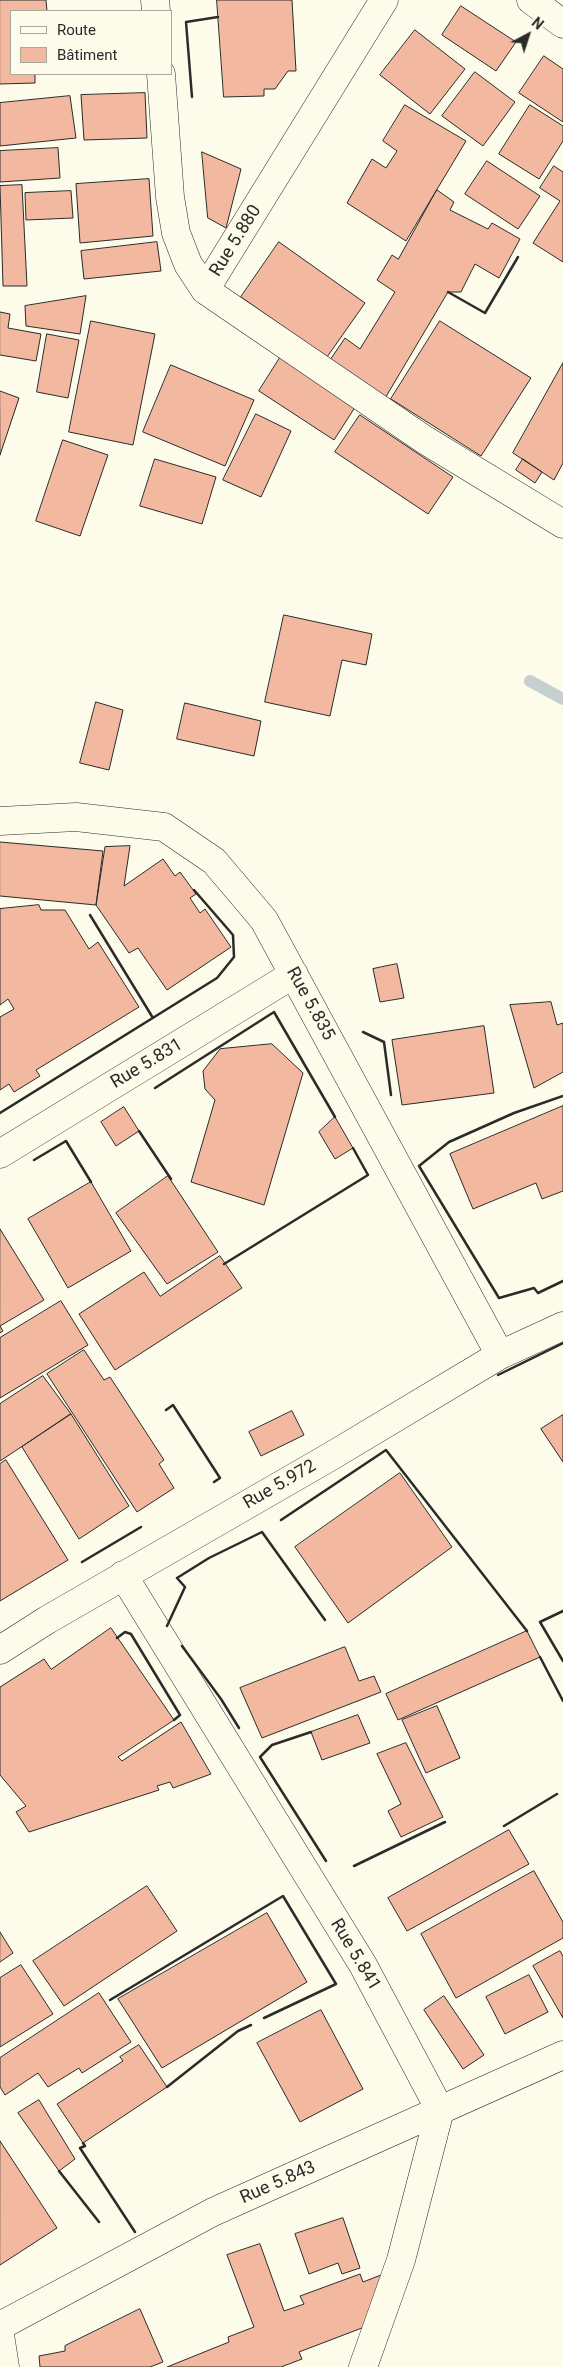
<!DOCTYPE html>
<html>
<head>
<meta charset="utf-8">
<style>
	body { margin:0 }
	#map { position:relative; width:563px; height:2367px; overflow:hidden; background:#fdfbea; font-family:Roboto,sans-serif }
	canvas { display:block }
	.legend { position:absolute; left:10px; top:10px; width:162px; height:65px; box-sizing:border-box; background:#fdfbea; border:1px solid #a9a89e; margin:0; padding:6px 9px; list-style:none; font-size:15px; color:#2b2b2b }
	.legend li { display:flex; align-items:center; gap:10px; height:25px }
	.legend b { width:25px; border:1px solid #a9a89e }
	.north { position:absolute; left:503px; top:10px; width:50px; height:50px; -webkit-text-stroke:4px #fdfbea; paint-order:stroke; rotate:40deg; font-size:14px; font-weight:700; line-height:20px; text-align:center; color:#2b2b2b }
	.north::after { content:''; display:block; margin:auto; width:18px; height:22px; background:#2b2b2b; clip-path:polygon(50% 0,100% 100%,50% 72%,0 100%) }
</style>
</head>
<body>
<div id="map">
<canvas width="563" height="2367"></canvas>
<ul class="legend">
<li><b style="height:6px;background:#fdfbea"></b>Route</li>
<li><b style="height:14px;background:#f2b8a0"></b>Bâtiment</li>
</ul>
<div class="north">N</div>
</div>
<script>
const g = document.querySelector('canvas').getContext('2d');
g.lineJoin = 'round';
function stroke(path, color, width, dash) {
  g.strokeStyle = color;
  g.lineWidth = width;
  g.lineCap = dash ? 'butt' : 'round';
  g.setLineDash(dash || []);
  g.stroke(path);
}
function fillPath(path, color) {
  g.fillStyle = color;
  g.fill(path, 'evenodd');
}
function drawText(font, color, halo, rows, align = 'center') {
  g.font = font + ' Roboto,sans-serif';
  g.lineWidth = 4;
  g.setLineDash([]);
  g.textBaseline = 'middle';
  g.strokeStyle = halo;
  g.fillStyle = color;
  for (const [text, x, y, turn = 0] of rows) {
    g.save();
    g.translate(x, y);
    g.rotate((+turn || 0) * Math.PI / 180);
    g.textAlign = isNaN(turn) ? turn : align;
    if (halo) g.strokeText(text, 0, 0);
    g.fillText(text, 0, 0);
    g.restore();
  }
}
const stream = new Path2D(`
	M 530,681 L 563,699`);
const building = new Path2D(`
	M 0,0 L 46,0 L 47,11 L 11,11 L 11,74 L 35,74 L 35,83 L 0,84 Z
	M 217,0 L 292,0 L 296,71 L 288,71 L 275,89 L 264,89 L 264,96 L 224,97 Z
	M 461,6 L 516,42 L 496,71 L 442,35 Z
	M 415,30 L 465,69 L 430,114 L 380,75 Z
	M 544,56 L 563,69 L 563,122 L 519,93 Z
	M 475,72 L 515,102 L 483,146 L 442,116 Z
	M 145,93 L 147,138 L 84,140 L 81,95 Z
	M 70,96 L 76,138 L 0,146 L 0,103 Z
	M 405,105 L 466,141 L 406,241 L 347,203 L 372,159 L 386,168 L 397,151 L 383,141 Z
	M 530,105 L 563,126 L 563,141 L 539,179 L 499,154 Z
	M 58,148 L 60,178 L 0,182 L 0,151 Z
	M 202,152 L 241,169 L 226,228 L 208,218 Z
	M 487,161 L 540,196 L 518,229 L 465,194 Z
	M 554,166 L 563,172 L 563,262 L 533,243 L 560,201 L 540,188 Z
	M 149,179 L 153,236 L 80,243 L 76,184 Z
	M 22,185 L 27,286 L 3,286 L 0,186 Z
	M 437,190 L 454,202 L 450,210 L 488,229 L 492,223 L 520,239 L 499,278 L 475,264 L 461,292 L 448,292 L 384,400 L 328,363 L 345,338 L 360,349 L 395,292 L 377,280 L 392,255 L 398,259 Z
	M 71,191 L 73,218 L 26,220 L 25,193 Z
	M 157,242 L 161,271 L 84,279 L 81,251 Z
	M 279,242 L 365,303 L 327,357 L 241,297 Z
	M 86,296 L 80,334 L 26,326 L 25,306 Z
	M 0,312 L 10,314 L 8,328 L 41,334 L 36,361 L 0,355 Z
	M 91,321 L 155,334 L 133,445 L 69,432 Z
	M 440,321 L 531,378 L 481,456 L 391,399 Z
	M 47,334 L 79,340 L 68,398 L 37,392 Z
	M 283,353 L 359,401 L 334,440 L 259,391 Z
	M 563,363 L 563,463 L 554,480 L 513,453 Z
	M 171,365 L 254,400 L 225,466 L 143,432 Z
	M 0,391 L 19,398 L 0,455 Z
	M 256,414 L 291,431 L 261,497 L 223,480 Z
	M 360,415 L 453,477 L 428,514 L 335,452 Z
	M 63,440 L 108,455 L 80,536 L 36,521 Z
	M 155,459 L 216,477 L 202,524 L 140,506 Z
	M 523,459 L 542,472 L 535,483 L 516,470 Z
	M 284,615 L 372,634 L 366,665 L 342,660 L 330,716 L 265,702 Z
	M 96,702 L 123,710 L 109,770 L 80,763 Z
	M 185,703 L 261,721 L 254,756 L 177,739 Z
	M 0,842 L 103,851 L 96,905 L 0,896 Z
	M 130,846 L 124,886 L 163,859 L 175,876 L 180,872 L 196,894 L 190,898 L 200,913 L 205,909 L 231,947 L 167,990 L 138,948 L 129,953 L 96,905 L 105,847 Z
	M 39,905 L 41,910 L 65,910 L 89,949 L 98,942 L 139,1007 L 36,1070 L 40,1076 L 14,1092 L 9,1084 L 0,1090 L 0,1017 L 14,1009 L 8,999 L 0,1005 L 0,909 Z
	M 397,964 L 404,998 L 380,1002 L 373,969 Z
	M 551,1002 L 557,1025 L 563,1023 L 563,1072 L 534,1088 L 510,1005 Z
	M 484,1026 L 494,1093 L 402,1105 L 392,1040 Z
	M 272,1044 L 303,1073 L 264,1205 L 191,1182 L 215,1100 L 205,1089 L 203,1071 L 220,1049 Z
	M 563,1106 L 563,1191 L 542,1199 L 536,1183 L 473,1209 L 450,1154 Z
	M 124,1107 L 139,1131 L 116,1146 L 101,1122 Z
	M 335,1117 L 353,1148 L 335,1159 L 319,1132 Z
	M 168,1176 L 218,1252 L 167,1284 L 116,1213 Z
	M 91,1182 L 131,1251 L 68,1288 L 28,1219 Z
	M 0,1229 L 44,1300 L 0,1326 L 3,1331 L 0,1333 Z
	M 220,1256 L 242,1288 L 115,1370 L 79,1314 L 144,1272 L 160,1296 Z
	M 61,1301 L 88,1345 L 0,1398 L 0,1338 Z
	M 84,1350 L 104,1380 L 110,1377 L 164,1460 L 159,1464 L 174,1488 L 137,1512 L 47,1374 Z
	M 43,1376 L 71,1414 L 0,1461 L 0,1404 Z
	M 292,1411 L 304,1435 L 261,1456 L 249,1432 Z
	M 71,1414 L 129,1506 L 79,1539 L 22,1447 Z
	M 563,1415 L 563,1462 L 541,1429 Z
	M 6,1460 L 68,1560 L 0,1601 L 0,1464 Z
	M 400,1473 L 452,1547 L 348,1623 L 295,1547 Z
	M 111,1628 L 174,1720 L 118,1757 L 122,1761 L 181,1722 L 211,1774 L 173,1788 L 170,1782 L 157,1786 L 159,1790 L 29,1832 L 16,1812 L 26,1806 L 0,1775 L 0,1687 L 44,1659 L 51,1669 Z
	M 527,1631 L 540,1657 L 398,1720 L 386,1694 Z
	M 345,1647 L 359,1681 L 374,1676 L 381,1692 L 262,1738 L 240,1688 Z
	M 437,1706 L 460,1758 L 426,1773 L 402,1720 Z
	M 358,1715 L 370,1743 L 322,1760 L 311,1732 Z
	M 406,1743 L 443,1817 L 401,1837 L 388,1811 L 401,1804 L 377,1754 Z
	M 509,1830 L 529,1864 L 407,1931 L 388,1898 Z
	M 534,1871 L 563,1922 L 563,1938 L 456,1998 L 421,1934 Z
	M 147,1886 L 177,1931 L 64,2006 L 33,1961 Z
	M 267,1913 L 307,1982 L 162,2068 L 118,1999 Z
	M 0,1932 L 13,1953 L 0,1962 Z
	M 560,1951 L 563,1956 L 563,2018 L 533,1966 Z
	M 21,1965 L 53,2014 L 0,2047 L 0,1978 Z
	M 529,1975 L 548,2012 L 505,2034 L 486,1997 Z
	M 99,1993 L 131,2042 L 82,2073 L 79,2068 L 48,2087 L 38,2073 L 5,2095 L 0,2087 L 0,2058 Z
	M 444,1996 L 484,2055 L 463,2069 L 424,2010 Z
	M 321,2010 L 363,2089 L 300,2122 L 257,2043 Z
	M 139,2045 L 167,2087 L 83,2143 L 57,2104 L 123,2061 L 120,2057 Z
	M 39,2100 L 75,2159 L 59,2171 L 18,2113 Z
	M 0,2141 L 57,2228 L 0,2265 Z
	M 343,2218 L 360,2268 L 342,2274 L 338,2263 L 309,2274 L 295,2234 Z
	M 260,2244 L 284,2311 L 304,2304 L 300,2296 L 360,2274 L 363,2282 L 381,2275 L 396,2315 L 299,2352 L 302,2359 L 281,2367 L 167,2367 L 229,2342 L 228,2337 L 254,2327 L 227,2255 Z
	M 140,2309 L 163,2362 L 150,2367 L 40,2367 L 39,2356 L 65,2351 L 65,2346 Z`);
const minor = new Path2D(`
	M 155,0 L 156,11
	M 531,0 L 563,24
	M 161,74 L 170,197 L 176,233 L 188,264 L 205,290 L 384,0
	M 205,290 L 425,440 L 563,524
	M 0,821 L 76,817 L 164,827 L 214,861 L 264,920 L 500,1355
	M 0,1154 L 294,974
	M 123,1575 L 363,1965 L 440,2110 L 401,2260 L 363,2367
	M 0,1650 L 47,1620 L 328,1458 L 500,1355 L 563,1326
	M 0,2326 L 213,2212 L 563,2055
	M 0,2335 L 5,2367`);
const wall = new Path2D(`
	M 192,97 L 186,22 L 218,17
	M 448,292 L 485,313 L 518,257
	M 90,915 L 153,1018
	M 363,1032 L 384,1042 L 391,1095
	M 155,1088 L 274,1012 L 335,1117
	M 563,1096 L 514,1113 L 449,1142 L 419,1166 L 499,1298 L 534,1288 L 538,1293 L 563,1281
	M 0,1113 L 217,978 L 234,957 L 233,935 L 194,890
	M 139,1131 L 171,1179
	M 34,1160 L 66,1141 L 91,1182
	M 224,1264 L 368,1175 L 353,1148
	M 498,1375 L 563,1343
	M 166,1410 L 173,1405 L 220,1478 L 214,1482
	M 281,1520 L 386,1450 L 527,1631
	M 82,1562 L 141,1527
	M 563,1611 L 540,1622 L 563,1661
	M 167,1626 L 185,1587 L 177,1578 L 209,1558 L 262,1532 L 325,1620
	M 117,1638 L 125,1632 L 131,1634 L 180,1715 L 174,1720
	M 182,1646 L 221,1699 L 239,1728
	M 540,1657 L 563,1701
	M 311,1732 L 272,1745 L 260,1757 L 326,1861
	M 504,1826 L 557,1794
	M 354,1866 L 445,1822
	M 110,2000 L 283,1896 L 336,1984 L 264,2018
	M 167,2087 L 238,2031 L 251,2025
	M 83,2143 L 85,2146 L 80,2148 L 135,2232
	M 59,2171 L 99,2222`);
const streetNames = [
	["Rue 5.880",236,241,-58],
	["Rue 5.835",310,1004,61],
	["Rue 5.831",147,1064,-31],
	["Rue 5.972",280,1485,-30],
	["Rue 5.841",355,1955,59],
	["Rue 5.843",278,2183,-24]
];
stroke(stream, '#c7d0d0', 12);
fillPath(building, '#f2b8a0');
stroke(building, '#2b2b2b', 1);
stroke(minor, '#2b2b2b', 29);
stroke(minor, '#fdfbea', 28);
stroke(wall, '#2b2b2b', 2.5);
drawText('18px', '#2b2b2b', '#fdfbea', streetNames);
</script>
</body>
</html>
